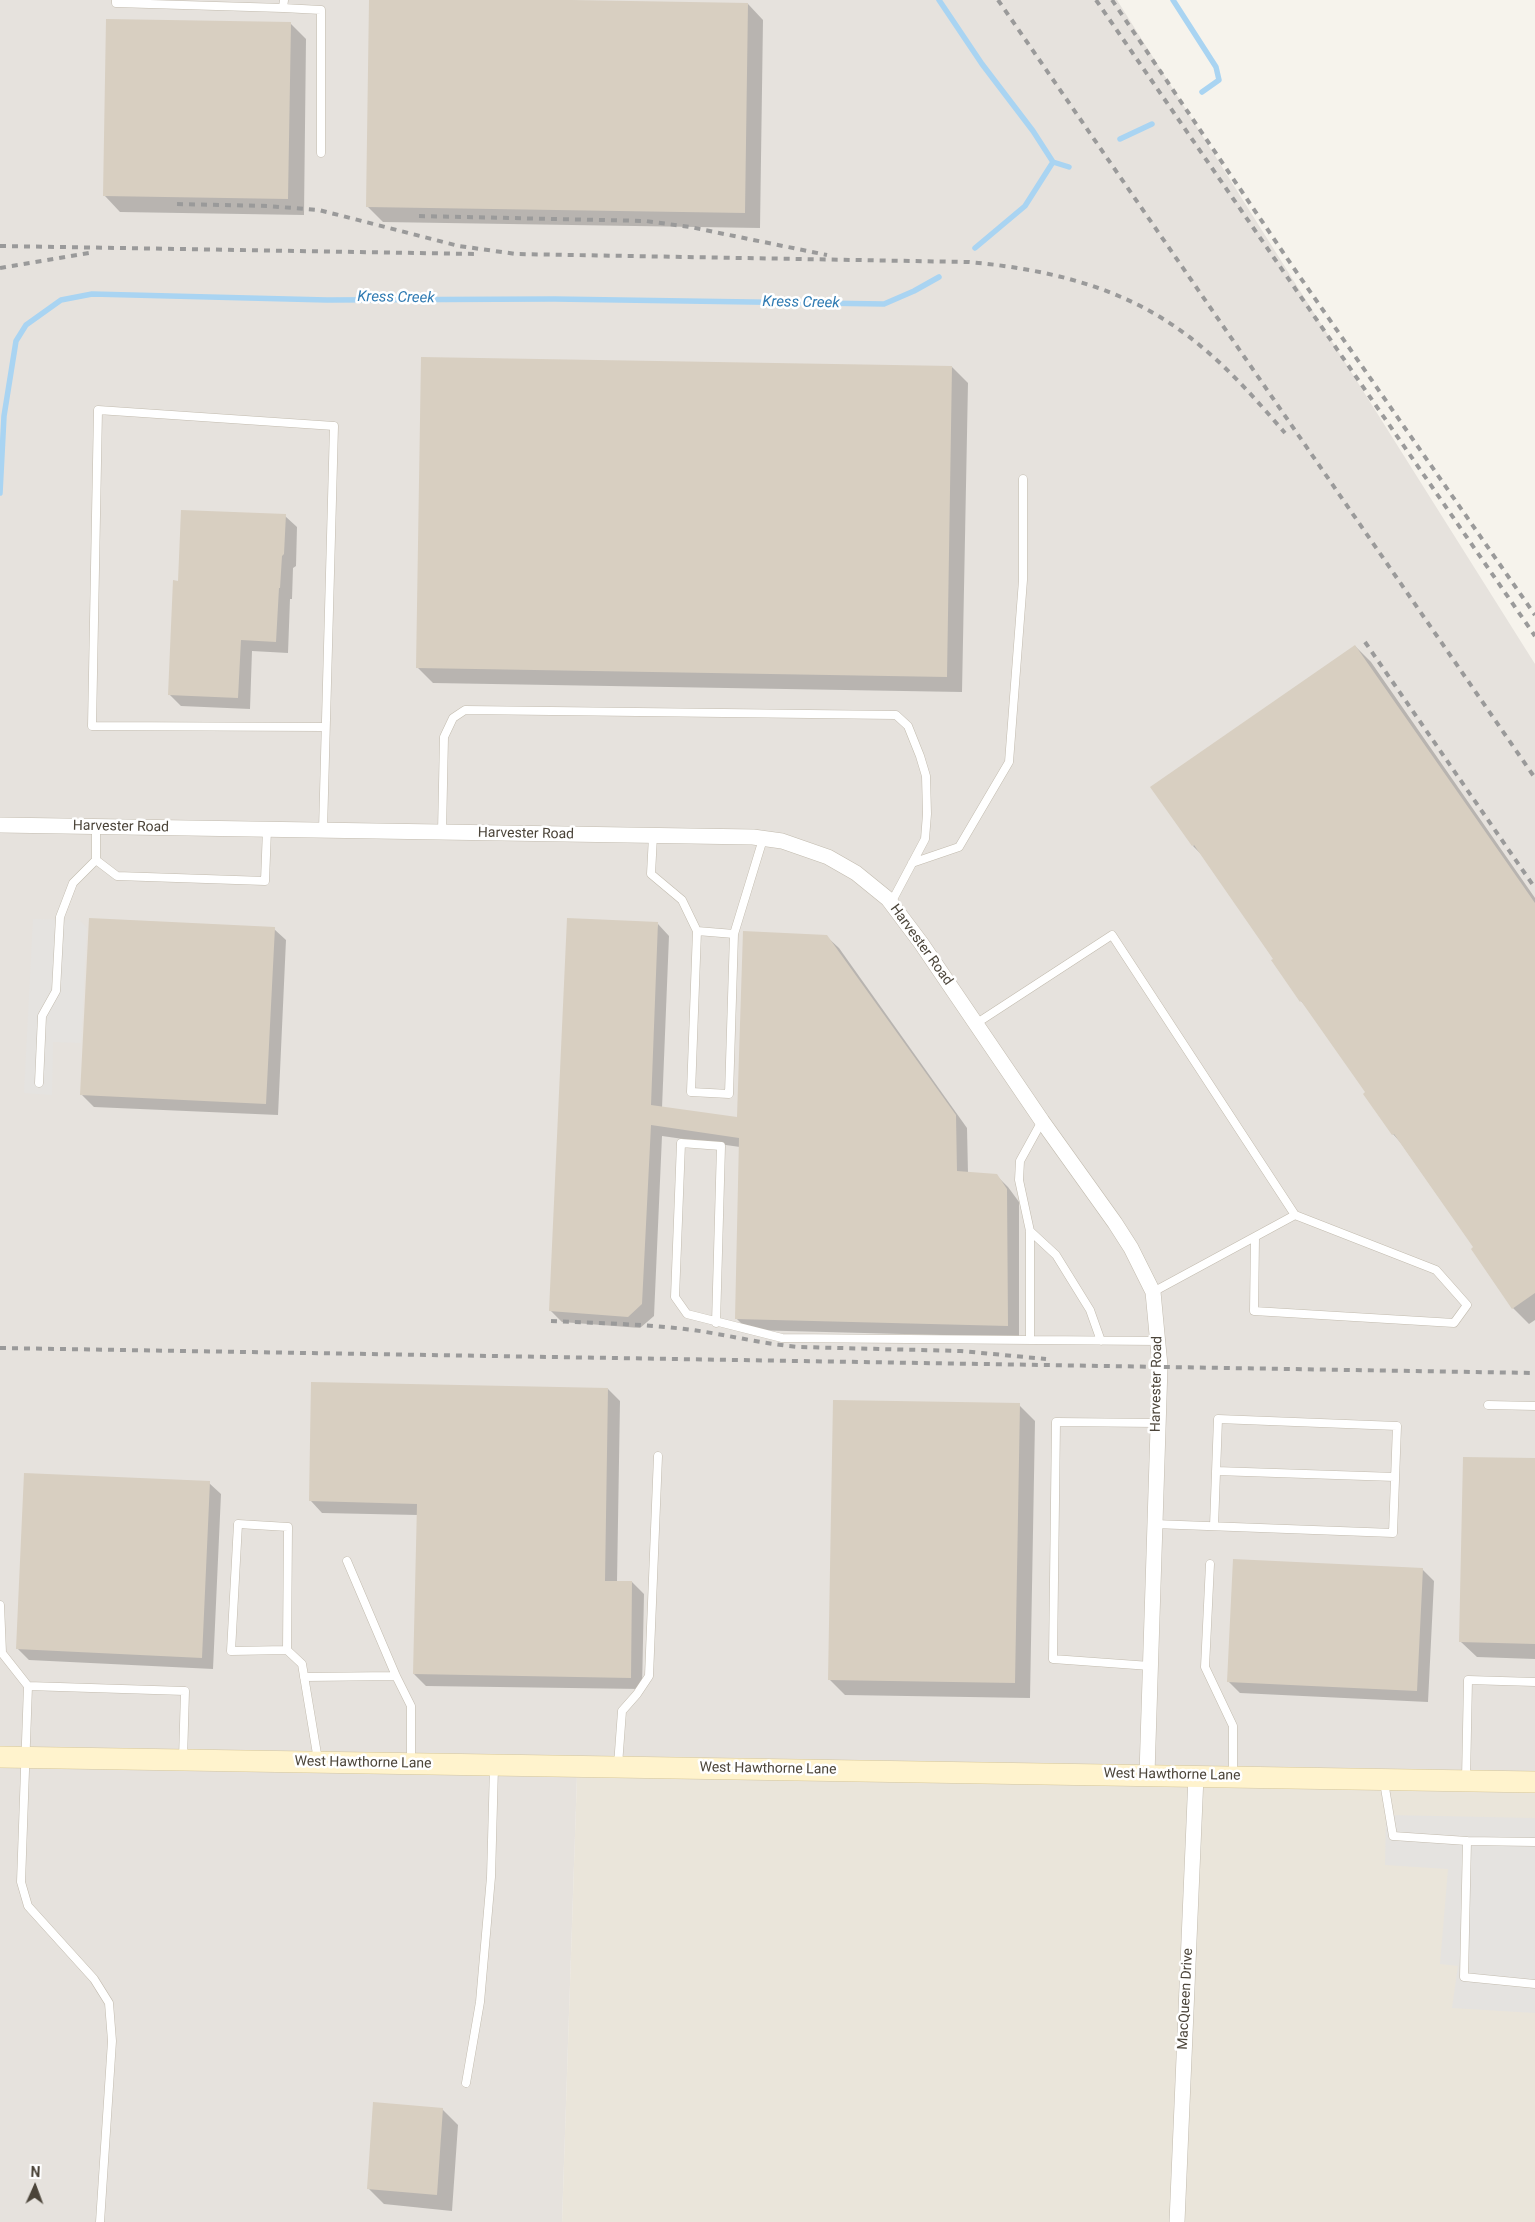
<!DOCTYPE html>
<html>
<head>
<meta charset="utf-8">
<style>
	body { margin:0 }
	#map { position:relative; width:1535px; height:2222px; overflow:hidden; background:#f6f3ec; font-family:Roboto,sans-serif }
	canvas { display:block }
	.north { position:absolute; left:10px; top:2162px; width:50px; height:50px; -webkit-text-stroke:4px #fff; paint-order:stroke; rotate:2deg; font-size:14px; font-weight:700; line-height:20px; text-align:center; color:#4b4439 }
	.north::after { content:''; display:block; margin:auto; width:18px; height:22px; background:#4b4439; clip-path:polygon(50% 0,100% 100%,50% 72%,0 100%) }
</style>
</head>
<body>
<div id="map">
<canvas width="1535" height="2222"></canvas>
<div class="north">N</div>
</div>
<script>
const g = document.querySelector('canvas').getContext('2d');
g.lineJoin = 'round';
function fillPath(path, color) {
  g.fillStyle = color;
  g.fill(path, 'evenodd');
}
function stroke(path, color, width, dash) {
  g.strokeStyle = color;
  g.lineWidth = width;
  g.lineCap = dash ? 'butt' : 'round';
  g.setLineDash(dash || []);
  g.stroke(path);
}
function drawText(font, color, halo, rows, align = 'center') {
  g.font = font + ' Roboto,sans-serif';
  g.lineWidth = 5;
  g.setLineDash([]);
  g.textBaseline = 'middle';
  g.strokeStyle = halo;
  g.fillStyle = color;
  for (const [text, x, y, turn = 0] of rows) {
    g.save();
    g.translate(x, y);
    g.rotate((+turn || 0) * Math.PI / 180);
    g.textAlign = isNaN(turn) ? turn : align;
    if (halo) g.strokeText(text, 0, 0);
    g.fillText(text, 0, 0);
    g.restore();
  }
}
const residential = new Path2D(`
	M 577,1775 L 1535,1791 L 1535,2222 L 562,2222 Z`);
const industrial = new Path2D(`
	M 0,0 L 1117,0 L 1535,664 L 1535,1790 L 577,1775 L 562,2222 L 0,2222 Z`);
const parking = new Path2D(`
	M 33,919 L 80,920 L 87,928 L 81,1043 L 53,1042 L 52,1095 L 24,1093 Z
	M 1386,1815 L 1535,1818 L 1535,2013 L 1452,2008 L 1458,1966 L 1440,1964 L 1448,1869 L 1385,1865 Z`);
const shadow = new Path2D(`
	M 370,0 L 748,4 L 763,20 L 760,228 L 383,222 L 367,206 Z
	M 290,23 L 306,39 L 304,215 L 120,212 L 105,196 Z
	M 952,367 L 968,383 L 962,692 L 433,683 L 417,667 Z
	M 285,516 L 297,527 L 296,566 L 293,568 L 292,599 L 290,599 L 288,653 L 252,651 L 250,709 L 181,706 L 169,694 L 179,582 Z
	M 1355,646 L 1371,662 L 1535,898 L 1535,1320 L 1529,1324 L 1513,1308 L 1475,1248 L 1401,1143 L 1393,1134 L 1367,1092 L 1309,1010 L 1301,1001 L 1275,959 L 1203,856 L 1193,846 Z
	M 658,924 L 669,936 L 662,1108 L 738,1118 L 826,936 L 839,948 L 967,1128 L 968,1173 L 996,1175 L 1008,1187 L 1019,1202 L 1019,1337 L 748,1330 L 736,1318 L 740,1147 L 662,1136 L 654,1316 L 640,1328 L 562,1322 L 550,1310 Z
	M 274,929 L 286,940 L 278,1115 L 94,1107 L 82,1095 Z
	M 608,1389 L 620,1401 L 617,1582 L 632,1582 L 644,1594 L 642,1689 L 426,1686 L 414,1674 L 418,1515 L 322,1513 L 311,1501 Z
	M 1019,1405 L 1035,1421 L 1030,1698 L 845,1695 L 829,1679 Z
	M 1535,1460 L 1535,1659 L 1477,1657 L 1461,1642 Z
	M 209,1483 L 221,1494 L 213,1669 L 29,1660 L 17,1648 Z
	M 1422,1569 L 1434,1581 L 1428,1702 L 1240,1693 L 1228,1681 Z
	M 442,2109 L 458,2125 L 452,2211 L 384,2204 L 369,2189 Z`);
const stream = new Path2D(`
	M 939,0 L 982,64 L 1033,131 L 1053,162
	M 1173,0 L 1216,67 L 1219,80 L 1202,92
	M 1120,139 L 1152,124
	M 1053,162 L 1069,167
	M 975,248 L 1025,206 L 1053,162
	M 0,493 L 4,416 L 16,341 L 26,325 L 61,300 L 92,294 L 327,300 L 554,299 L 884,304 L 914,291 L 939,277`);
const building = new Path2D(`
	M 369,0 L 572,0 L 748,3 L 745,213 L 366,207 Z
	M 106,19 L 291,22 L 288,199 L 103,196 Z
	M 421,357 L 952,366 L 947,677 L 416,668 Z
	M 181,510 L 286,514 L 284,554 L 282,556 L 280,588 L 279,588 L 276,642 L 241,640 L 238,698 L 168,695 L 173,580 L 178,581 Z
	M 1355,645 L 1535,903 L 1535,1293 L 1512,1309 L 1471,1249 L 1473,1247 L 1394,1134 L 1392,1135 L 1363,1094 L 1365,1092 L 1301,1001 L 1300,1002 L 1271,960 L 1273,959 L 1194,845 L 1192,846 L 1150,787 Z
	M 89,918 L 275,927 L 266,1104 L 80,1095 Z
	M 567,918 L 658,922 L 651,1105 L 737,1117 L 743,931 L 827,935 L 956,1115 L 957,1171 L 997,1174 L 1007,1189 L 1008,1326 L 735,1319 L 739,1138 L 651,1125 L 642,1304 L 628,1317 L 549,1311 Z
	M 311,1382 L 608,1388 L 605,1581 L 632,1581 L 631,1678 L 413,1674 L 417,1504 L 309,1501 Z
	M 833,1400 L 1020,1403 L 1015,1683 L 828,1680 Z
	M 1463,1457 L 1535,1458 L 1535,1644 L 1459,1642 Z
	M 24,1473 L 210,1481 L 202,1658 L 16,1649 Z
	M 1233,1559 L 1423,1568 L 1417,1691 L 1227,1682 Z
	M 373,2102 L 443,2108 L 437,2195 L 367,2189 Z`);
const lane = new Path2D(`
	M 116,0 L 116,3 L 283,8 L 284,0
	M 283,8 L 321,10 L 321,153
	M 323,830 L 334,426 L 98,410 L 92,726 L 325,727
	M 442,832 L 444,737 L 453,718 L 465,710 L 896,715 L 908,726 L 920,756 L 926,776 L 927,814 L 925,839 L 891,903
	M 653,836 L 651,874 L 682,900 L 697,931 L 691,1092 L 729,1094 L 734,934 L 763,839
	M 96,860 L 117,876 L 265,881 L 267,829
	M 912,863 L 959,847 L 1009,762 L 1023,580 L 1023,479
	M 697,931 L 734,934
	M 977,1023 L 1112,935 L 1295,1215 L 1153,1292
	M 39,1083 L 42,1016 L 56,991 L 60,917 L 73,883 L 96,860 L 96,826
	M 1030,1231 L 1056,1255 L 1090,1310 L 1101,1341
	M 1255,1238 L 1254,1311 L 1454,1323 L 1467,1305 L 1436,1270 L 1295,1215
	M 716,1323 L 721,1146 L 681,1143 L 675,1297 L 687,1314 L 782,1338 L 1159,1341
	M 1030,1340 L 1030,1231 L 1019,1180 L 1020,1161 L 1042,1121
	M 1488,1405 L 1535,1406
	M 1216,1471 L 1395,1477
	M 1154,1524 L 1393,1533 L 1397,1426 L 1218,1419 L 1214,1526
	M 347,1561 L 396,1676 L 411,1706 L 411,1763
	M 1210,1564 L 1205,1667 L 1233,1726 L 1233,1776
	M 0,1605 L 2,1653 L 28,1686 L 185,1691 L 183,1759
	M 287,1650 L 288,1527 L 238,1524 L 231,1651 L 287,1650 L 302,1664 L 318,1760
	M 1150,1666 L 1053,1659 L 1056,1422 L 1157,1423
	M 304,1677 L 396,1676
	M 28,1686 L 21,1882 L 28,1906 L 94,1979 L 109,2003 L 112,2041 L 100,2222
	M 618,1765 L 622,1711 L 637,1694 L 649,1676 L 658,1456
	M 1466,1779 L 1468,1680 L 1535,1682
	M 1384,1782 L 1393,1836 L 1467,1841 L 1464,1977 L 1535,1984
	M 1467,1841 L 1535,1842
	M 466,2083 L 480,2002 L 491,1877 L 494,1767`);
const street = new Path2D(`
	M 0,825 L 753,837 L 782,841 L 828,857 L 856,873 L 888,899 L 921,943 L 1042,1121 L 1115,1223 L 1131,1248 L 1153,1292 L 1160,1366 L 1147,1774
	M 1177,2222 L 1196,1776`);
const secondary = new Path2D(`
	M 0,1757 L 1535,1782`);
const rail = new Path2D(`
	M 998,0 L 1535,778
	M 1096,0 L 1535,636
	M 1112,0 L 1293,267 L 1535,615
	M 177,204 L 267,206 L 319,210 L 459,246 L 516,254 L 969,262 C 1056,270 1135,290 1203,348 C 1233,373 1259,403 1285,433
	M 419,216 L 646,221 L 690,227 L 827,255
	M 0,246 L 477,254
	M 0,268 L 89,253
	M 1365,642 L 1535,888
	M 551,1321 C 598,1323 646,1324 693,1330 C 728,1335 763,1344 799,1347 L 961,1351 L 1046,1359
	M 0,1348 L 1535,1373`);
const streetNames = [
	["Harvester Road",121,827,1],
	["Harvester Road",526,834,1],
	["Harvester Road",921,945,54],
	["Harvester Road",1157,1384,-89],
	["West Hawthorne Lane",363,1763,1],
	["West Hawthorne Lane",768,1769,1],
	["West Hawthorne Lane",1172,1775,1],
	["MacQueen Drive",1186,1999,-87]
];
const waterNames = [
	["Kress Creek",396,298,1],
	["Kress Creek",801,303,1]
];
fillPath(residential, '#eae5da');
fillPath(industrial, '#e6e2dd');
fillPath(parking, '#e5e3e0');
fillPath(shadow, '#0003');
stroke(stream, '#a9d4f2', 5.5);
fillPath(building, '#d8cfc1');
stroke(lane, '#c2bbae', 9);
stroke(street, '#c2bbae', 16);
stroke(secondary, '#d6c79b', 22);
stroke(lane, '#fff', 8);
stroke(street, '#fff', 15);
stroke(secondary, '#fff3cd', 21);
stroke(rail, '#9a9a9a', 4, [6, 6]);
drawText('14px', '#4b4439', '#fff', streetNames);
drawText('italic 15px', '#2e7ab2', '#fff', waterNames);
</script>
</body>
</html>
